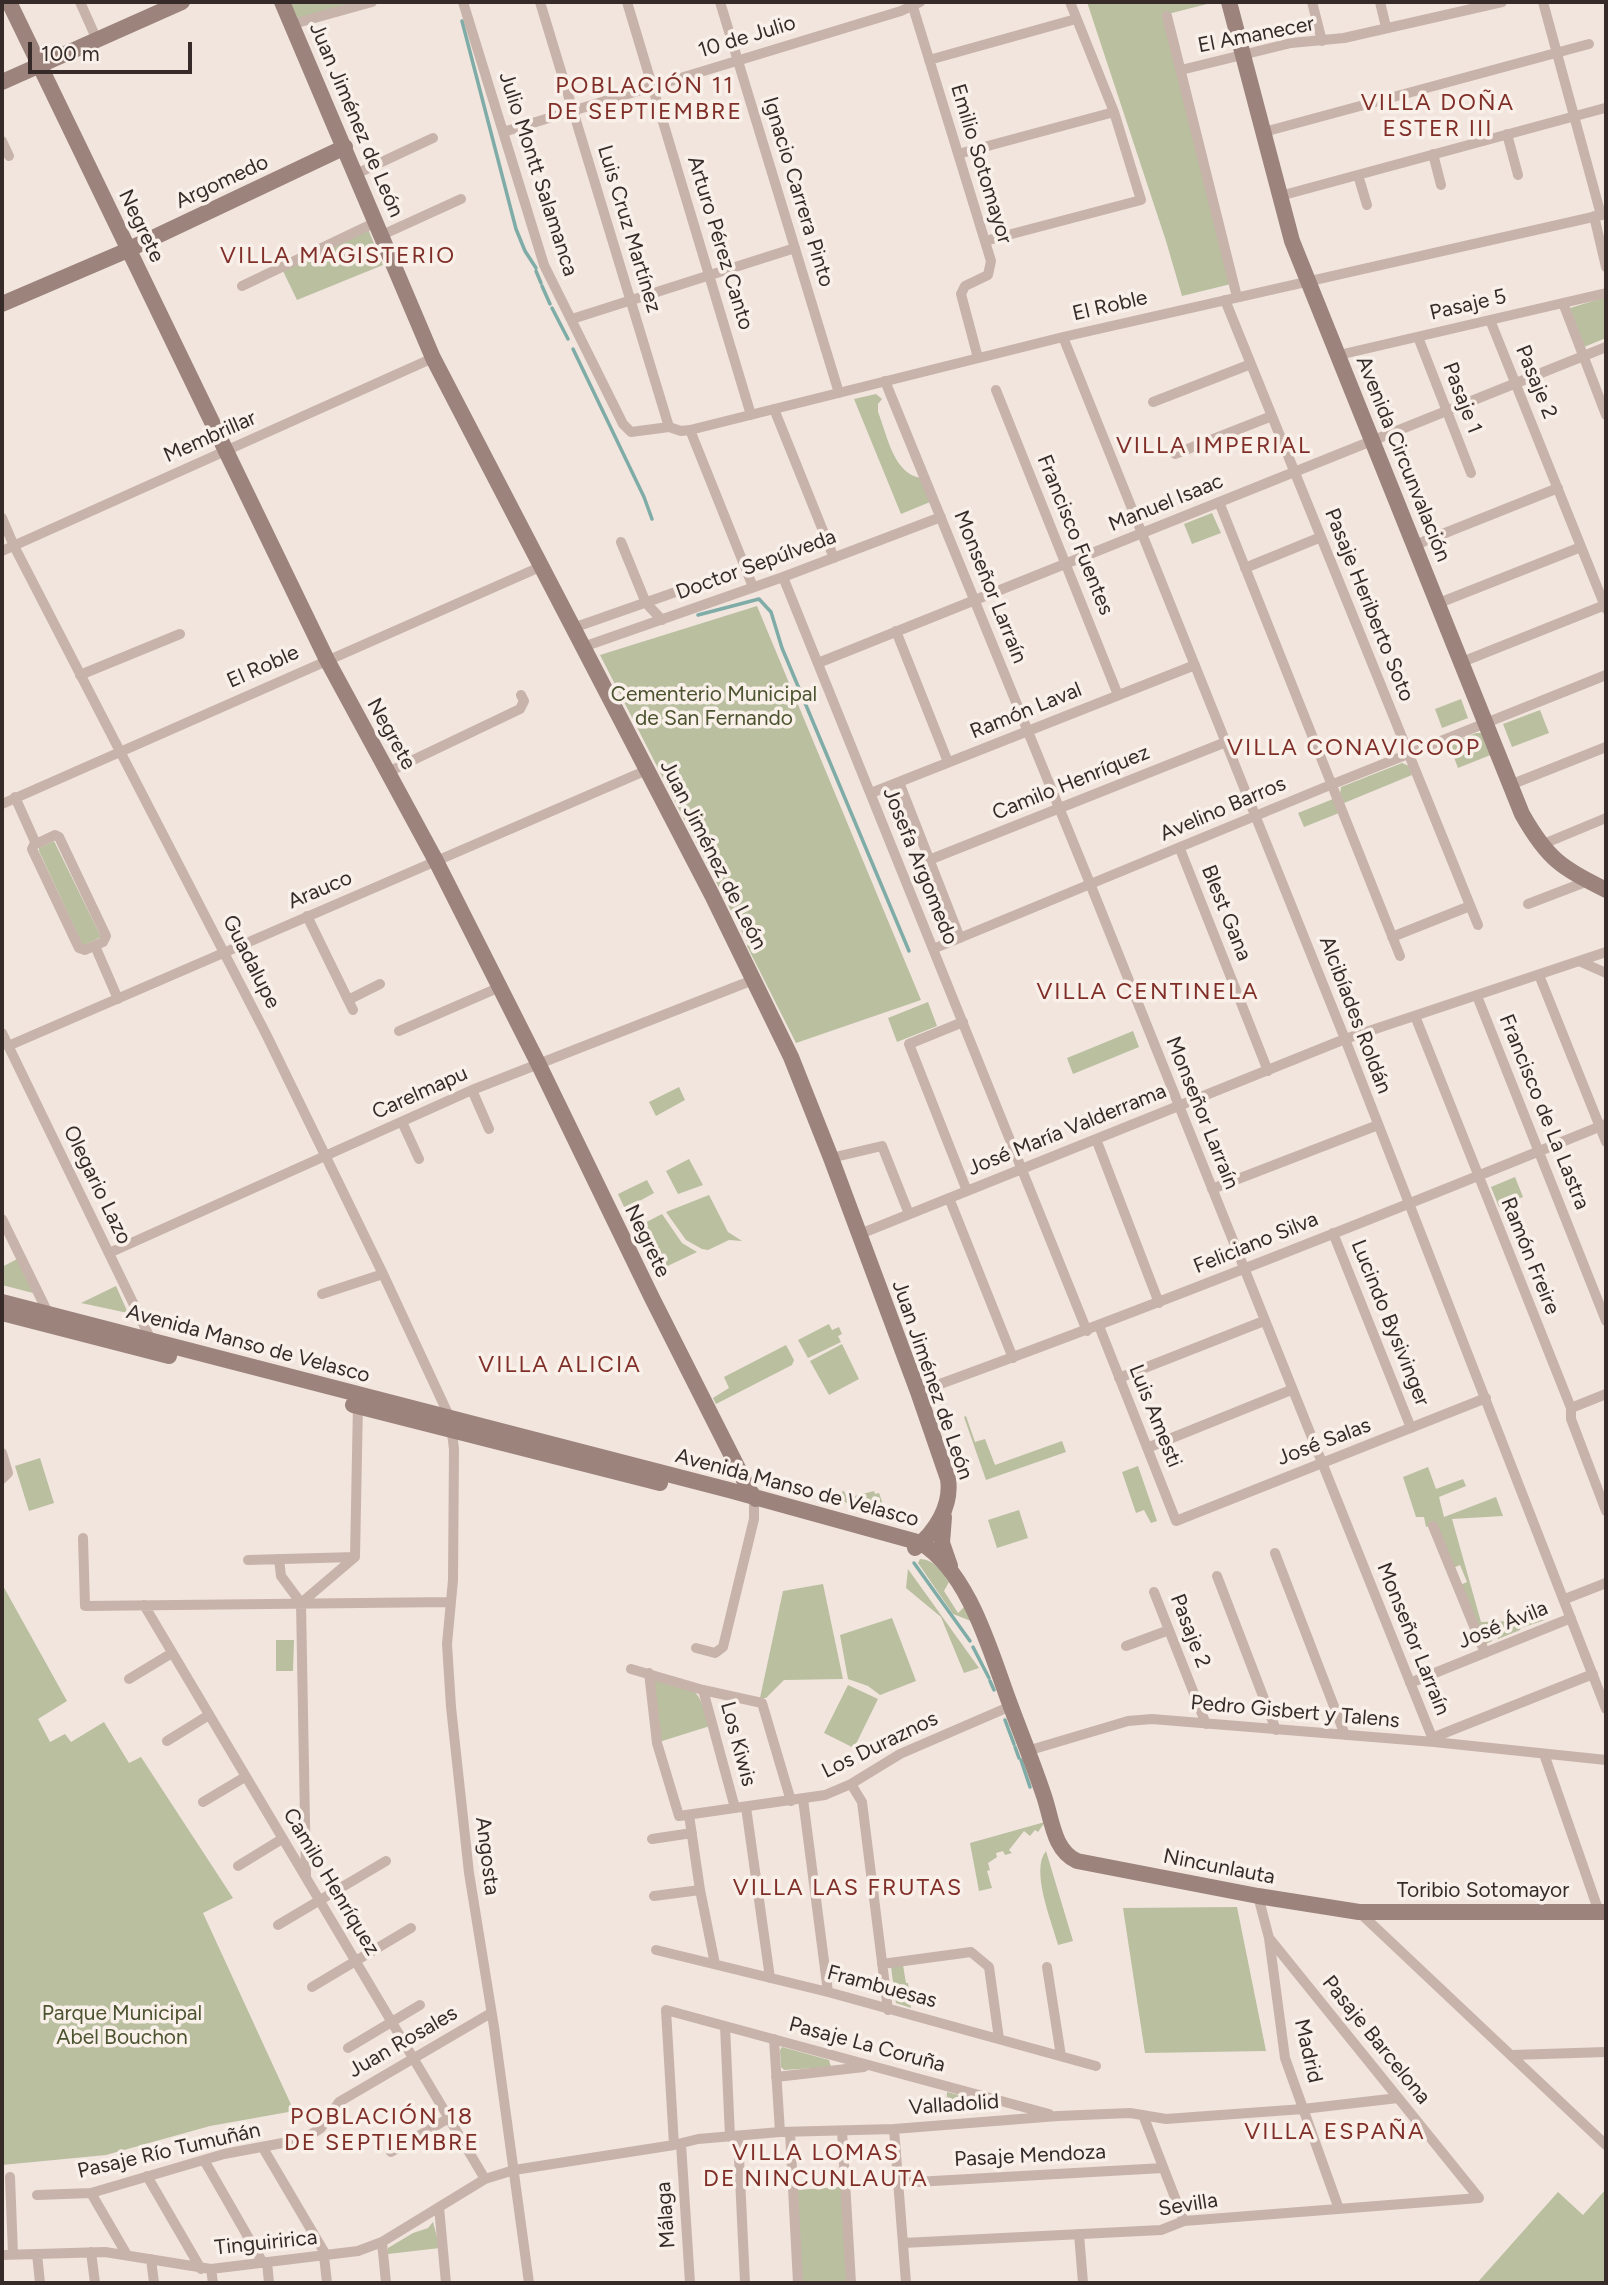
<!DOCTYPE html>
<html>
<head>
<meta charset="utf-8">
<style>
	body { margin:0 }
	#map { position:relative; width:1608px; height:2285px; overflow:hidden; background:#f1e5de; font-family:Figtree,sans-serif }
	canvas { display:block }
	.frame { position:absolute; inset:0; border:4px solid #362b29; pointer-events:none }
	.scale { position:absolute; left:28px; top:42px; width:164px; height:32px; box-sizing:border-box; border:4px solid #362b29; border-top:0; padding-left:9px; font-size:21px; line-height:24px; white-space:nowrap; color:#362b29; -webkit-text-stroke:5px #f9f0ea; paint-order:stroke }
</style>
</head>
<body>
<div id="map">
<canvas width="1608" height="2285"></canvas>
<div class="frame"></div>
<div class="scale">100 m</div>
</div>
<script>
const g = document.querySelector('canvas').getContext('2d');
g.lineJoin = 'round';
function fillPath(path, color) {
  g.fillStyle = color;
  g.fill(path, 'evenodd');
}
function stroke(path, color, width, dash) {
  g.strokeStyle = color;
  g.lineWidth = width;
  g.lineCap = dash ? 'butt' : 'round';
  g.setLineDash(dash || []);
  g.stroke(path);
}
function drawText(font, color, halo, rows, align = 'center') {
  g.font = font + ' Figtree,sans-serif';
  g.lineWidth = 7;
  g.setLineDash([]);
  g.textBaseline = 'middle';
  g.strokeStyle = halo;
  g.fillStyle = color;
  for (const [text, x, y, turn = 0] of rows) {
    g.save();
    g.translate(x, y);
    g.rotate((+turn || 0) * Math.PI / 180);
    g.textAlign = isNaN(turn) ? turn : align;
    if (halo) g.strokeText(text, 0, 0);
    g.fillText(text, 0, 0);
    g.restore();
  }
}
const green = new Path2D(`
	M 290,2 L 358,2 L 298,19 Z
	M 1087,2 L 1215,2 L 1164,15 L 1231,284 L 1182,296 L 1166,241 Z
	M 368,229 L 383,265 L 297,300 L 282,269 Z
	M 1606,297 L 1606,338 L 1584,347 L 1570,308 Z
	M 876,394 L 882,399 L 878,404 L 878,412 C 887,434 893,474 921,478 L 930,502 L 901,514 L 854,399 Z
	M 1212,513 L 1221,533 L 1192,544 L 1184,524 Z
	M 757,606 L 921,1000 L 796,1043 L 747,946 L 748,944 L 600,655 Z
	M 1461,699 L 1468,718 L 1442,728 L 1435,709 Z
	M 1540,710 L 1549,733 L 1512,747 L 1503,724 Z
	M 1476,733 L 1482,733 L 1493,754 L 1458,768 L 1449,744 Z
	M 1402,763 L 1409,766 L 1412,775 L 1344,803 L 1340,794 L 1341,787 Z
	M 1333,799 L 1339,813 L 1304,827 L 1298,813 Z
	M 54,841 L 101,937 L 83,946 L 39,851 L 39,848 Z
	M 928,1002 L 937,1026 L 897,1042 L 888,1018 Z
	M 1133,1031 L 1139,1047 L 1073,1074 L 1067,1058 Z
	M 679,1087 L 685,1100 L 656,1116 L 649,1102 Z
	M 689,1159 L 703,1185 L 678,1194 L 666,1171 Z
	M 1515,1177 L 1523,1197 L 1499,1207 L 1491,1187 Z
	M 647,1180 L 654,1193 L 625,1209 L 618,1194 Z
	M 709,1195 L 728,1232 L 742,1241 L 729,1240 L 708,1250 L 702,1249 L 686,1240 L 666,1212 Z
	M 662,1214 L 682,1243 L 697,1252 L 655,1272 L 635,1228 Z
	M 17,1259 L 33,1293 L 2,1285 L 2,1267 Z
	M 116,1286 L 128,1313 L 81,1303 Z
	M 829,1324 L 832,1330 L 839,1327 L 842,1334 L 838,1336 L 841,1342 L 808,1358 L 798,1340 Z
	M 842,1344 L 859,1379 L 829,1395 L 810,1361 Z
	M 786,1345 L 794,1360 L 792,1365 L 716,1404 L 713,1398 L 729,1388 L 724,1377 Z
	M 966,1416 L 975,1442 L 985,1439 L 995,1465 L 1062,1441 L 1066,1452 L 986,1480 L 964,1417 Z
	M 40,1458 L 54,1503 L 29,1511 L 15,1466 Z
	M 1138,1466 L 1157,1521 L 1151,1523 L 1144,1510 L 1136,1513 L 1122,1472 Z
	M 1428,1467 L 1436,1489 L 1463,1479 L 1466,1486 L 1439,1497 L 1444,1517 L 1496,1497 L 1503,1516 L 1452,1519 L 1481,1622 L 1545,1620 L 1521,1628 L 1520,1630 L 1498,1639 L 1495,1633 L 1490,1635 L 1492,1641 L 1486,1644 L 1460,1585 L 1467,1582 L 1460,1565 L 1453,1568 L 1435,1524 L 1426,1527 L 1424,1517 L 1416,1517 L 1403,1477 Z
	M 844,1491 L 847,1498 L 874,1491 L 875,1494 L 879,1493 L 886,1513 L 833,1499 L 834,1495 Z
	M 1019,1510 L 1028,1538 L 997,1548 L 988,1520 Z
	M 920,1559 C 935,1560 941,1571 949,1582 L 944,1591 L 958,1613 L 964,1607 L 971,1621 L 953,1614 L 918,1563 Z
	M 908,1569 L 979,1668 L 964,1673 L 941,1617 L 906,1588 Z
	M 2,1584 L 67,1701 L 38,1719 L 50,1742 L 65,1734 L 71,1742 L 104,1722 L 129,1763 L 141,1757 L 233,1898 L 203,1913 L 294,2111 L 210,2126 L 106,2155 L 2,2165 Z
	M 823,1584 L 843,1679 L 784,1680 L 766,1698 L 760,1698 L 783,1591 Z
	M 892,1618 L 916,1681 L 880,1695 L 868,1686 L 848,1679 L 840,1635 Z
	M 276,1640 L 294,1640 L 293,1671 L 276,1671 Z
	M 654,1680 C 696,1690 696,1682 710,1726 L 659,1742 Z
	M 848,1685 L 878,1699 L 854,1748 L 824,1733 Z
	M 1045,1822 L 1038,1832 L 1035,1830 L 1030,1836 L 1024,1831 L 1009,1850 L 1012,1853 L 1005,1855 L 1003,1851 L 996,1853 L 997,1857 L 988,1863 L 990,1870 L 987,1871 L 992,1888 L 979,1891 L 970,1843 Z
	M 1046,1851 L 1073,1941 L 1058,1945 C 1052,1922 1030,1870 1046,1851 Z
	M 1237,1907 L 1266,2051 L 1145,2053 L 1123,1908 Z
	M 903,1965 L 906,1983 L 908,1983 L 911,2008 L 896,2003 L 891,1967 Z
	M 782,2047 L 829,2060 L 831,2067 L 784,2070 L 781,2067 L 780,2050 Z
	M 947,2092 L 991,2103 L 995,2107 L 990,2111 L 946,2114 Z
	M 841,2187 L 848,2283 L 800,2283 L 795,2190 Z
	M 1606,2189 L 1606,2283 L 1477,2283 L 1558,2192 L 1583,2215 Z
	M 433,2222 L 440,2248 L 388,2254 L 388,2248 L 413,2233 L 428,2228 Z`);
const stream = new Path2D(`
	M 462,21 L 516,229 L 525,251 L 536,268
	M 536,271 L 541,283
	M 542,286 L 550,304
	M 552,308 L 568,339
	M 573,349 L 644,497 L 652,519
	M 698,615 L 759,599 L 771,612 L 782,648 L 909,951
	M 914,1563 L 970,1641
	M 973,1647 L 989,1678
	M 990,1681 L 994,1690
	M 1005,1720 L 1014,1744
	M 1015,1747 L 1019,1758
	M 1021,1760 L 1030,1787`);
const street = new Path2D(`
	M 80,2 L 97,40
	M 463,2 L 544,265 L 623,424 L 631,432 L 669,427 L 681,431 L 690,430 L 1063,337 L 1606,214
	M 540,2 L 669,427
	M 627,2 L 751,415
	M 720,2 L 839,393
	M 1312,2 L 1322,41
	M 1380,2 L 1386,27
	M 1543,2 L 1601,215
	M 913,7 L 991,261 L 988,275 L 965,286 L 961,294 L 978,358
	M 1167,16 L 1237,297
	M 293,24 L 372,2
	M 929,60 L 1076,19
	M 1181,70 L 1291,43 L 1344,38 L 1502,2
	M 503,132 L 901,11 L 920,2
	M 1264,132 L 1589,44
	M 1507,134 L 1518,175
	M 2,141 L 9,156
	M 958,154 L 1114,112
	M 1433,154 L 1441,185
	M 356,174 L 433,138
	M 1358,175 L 1367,205
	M 1280,196 L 1605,108
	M 1594,216 L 1606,267
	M 382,235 L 461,199
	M 985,241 L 1141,200 L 1114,112 L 1070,2
	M 242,286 L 376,222
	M 1225,300 L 1478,925
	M 1563,303 L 1606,415
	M 572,319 L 795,248
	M 1490,320 L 1606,609
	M 1063,337 L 1345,1039 L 1606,1709
	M 1418,337 L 1471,473
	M 1339,355 L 1606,293
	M 885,381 L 1091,886 L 1434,1742
	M 996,390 L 1118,695
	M 1153,402 L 1251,364
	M 774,409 L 834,558
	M 690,430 L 753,587
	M 1175,454 L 1272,416
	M 1219,502 L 1400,956
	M 2,518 L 14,546 L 266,1034 L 383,1274 L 450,1418 L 454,1449 L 453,1580 L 447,1644 L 451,1707 L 469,1873 L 494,2027 L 529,2283
	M 621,542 L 646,603 L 662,620
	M 1415,545 L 1558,488
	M 2,551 L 433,358
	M 1245,568 L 1321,537
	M 783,577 L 1087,1331
	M 1439,603 L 1581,547
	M 573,628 L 687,588
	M 896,631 L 948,762
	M 583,647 L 783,577 L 941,517
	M 1462,662 L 1605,605
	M 818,663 L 1606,347
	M 80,675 L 180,634
	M 388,772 L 520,709 L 524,701 L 521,695
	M 899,782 L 960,938
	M 1510,785 L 1606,747
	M 871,793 L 1195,665
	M 15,797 L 36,844
	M 2,804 L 540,567
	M 55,835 L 59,837 L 106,936 L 103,942 L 85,950 L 79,948 L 32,849 L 34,845 Z
	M 1541,845 L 1606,818
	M 1180,849 L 1268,1071
	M 929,860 L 1226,742
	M 1528,904 L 1588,881
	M 307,916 L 353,1010
	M 1392,937 L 1470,906
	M 95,946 L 118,999
	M 933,949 L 1323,788 L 1606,675
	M 1579,961 L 1606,973
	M 1539,975 L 1606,1142
	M 1477,996 L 1606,1321
	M 348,1000 L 380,984
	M 1415,1016 L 1571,1408 L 1571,1419 L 1606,1511
	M 963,1022 L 909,1044 L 967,1191
	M 399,1031 L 500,987
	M 2,1033 L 152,1342
	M 8,1046 L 647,770
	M 472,1090 L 489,1129
	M 402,1122 L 419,1159
	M 1096,1139 L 1159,1303
	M 831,1158 L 882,1146 L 909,1214
	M 1212,1189 L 1378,1125
	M 949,1198 L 1013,1358
	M 2,1219 L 50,1317
	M 1333,1233 L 1411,1428
	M 860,1234 L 1345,1039 L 1606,952
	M 109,1253 L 472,1090 L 753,980
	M 322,1294 L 383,1274
	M 1099,1326 L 1176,1521 L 1486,1398
	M 1119,1378 L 1264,1321
	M 918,1392 C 1150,1308 1378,1217 1606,1124
	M 1571,1408 L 1606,1394
	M 1147,1448 L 1291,1390
	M 2,1453 L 8,1473 L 2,1479
	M 1433,1526 L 1485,1653
	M 83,1538 L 85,1606 L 451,1602
	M 1275,1553 L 1345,1735
	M 279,1559 L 281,1576 L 301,1603
	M 248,1560 L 355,1557
	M 1217,1576 L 1276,1730
	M 1154,1592 L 1206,1724
	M 1565,1599 L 1606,1583
	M 144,1605 L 485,2179
	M 1126,1646 L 1169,1630
	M 696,1648 L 715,1653 L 723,1647 L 754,1519 L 754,1496
	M 631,1669 L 703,1690 L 762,1703 L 791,1801
	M 649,1673 L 657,1743 L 679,1816 L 825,1795 L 851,1784 L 900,1754 L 1011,1706
	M 129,1679 L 172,1653
	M 1410,1683 L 1571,1618
	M 703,1690 L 735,1808
	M 1432,1738 L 1593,1674
	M 167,1741 L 209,1715
	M 1027,1751 L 1128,1721 L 1152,1719 L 1434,1742 L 1606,1760
	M 1544,1754 L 1599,1912
	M 851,1784 L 862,1802 L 888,2010
	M 803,1799 L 828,1992
	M 203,1802 L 245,1777
	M 746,1807 L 770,1978
	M 689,1815 L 700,1890 L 715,1964
	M 652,1839 L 692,1833
	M 238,1866 L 282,1839
	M 306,1876 L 301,1603 L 355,1557 L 358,1403
	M 654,1896 L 700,1890
	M 1258,1896 L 1269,1938 L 1285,2058 L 1339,2209
	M 1359,1912 L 1606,2145
	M 278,1925 L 386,1861
	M 1269,1938 L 1479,2198
	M 656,1950 L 828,1992 L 1096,2066
	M 882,1964 L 971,1952 L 989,1967 L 999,2039
	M 1047,1967 L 1061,2056
	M 312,1987 L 411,1928
	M 725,2026 L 730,2137
	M 774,2039 L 780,2132
	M 348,2048 L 420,2005
	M 1512,2055 L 1606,2052
	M 776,2077 L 864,2067
	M 1143,2115 L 1184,2221
	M 894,2129 L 906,2283
	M 842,2131 L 851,2283
	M 790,2132 L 798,2283
	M 738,2136 L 745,2283
	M 681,2144 L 690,2283
	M 674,2145 L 666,2010 L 1049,2114
	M 263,2148 L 326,2255
	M 391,2152 L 449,2118
	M 204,2160 L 263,2263
	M 147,2176 L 201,2269
	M 10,2177 L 13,2254
	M 898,2183 L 1163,2168
	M 91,2193 L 127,2255
	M 37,2195 L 91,2193 L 224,2154 L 304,2139 L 321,2128 L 339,2102 L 491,2013
	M 439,2207 L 446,2283
	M 1079,2234 L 1083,2283
	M 382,2242 L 386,2283
	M 903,2243 L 1161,2230 L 1184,2221 L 1479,2198
	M 91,2252 L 95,2283
	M 37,2254 L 40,2283
	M 2,2255 L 105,2252 L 211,2269 L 358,2251 L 382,2242 L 485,2179 L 514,2170 L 674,2145 L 698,2139 L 780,2132 L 894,2129 L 1058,2116 L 1130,2113 L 1166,2119 L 1303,2109 L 1398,2098
	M 324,2256 L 327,2283
	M 151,2259 L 154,2283
	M 267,2262 L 269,2283
	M 211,2269 L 213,2283`);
const secondary = new Path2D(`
	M 9,2 L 327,660 L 436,861 L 538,1063 L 652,1298 L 749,1490 L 756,1499
	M 282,2 L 433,358 L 712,895 L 791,1057 L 831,1158 L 918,1392 L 948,1479 C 952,1505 936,1532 915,1548
	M 1229,2 L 1292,241 L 1522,814 C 1548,860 1561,867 1606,890
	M 2,82 L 182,2
	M 2,304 L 121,253 L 345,147
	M 2,1302 L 729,1490 L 921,1543 C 968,1572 989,1647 1007,1696 C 1019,1729 1033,1763 1044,1796 C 1052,1819 1053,1850 1077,1861 L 1258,1896 L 1359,1912 L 1606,1912
	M 2,1313 L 169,1356
	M 353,1405 L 660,1483
	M 944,1517 L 942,1543 L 950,1566`);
const streetNames = [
	["El Amanecer",1256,35,-11],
	["10 de Julio",747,37,-17],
	["Juan Jiménez de León",356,120,67],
	["Emilio Sotomayor",981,164,73],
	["Julio Montt Salamanca",538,174,72],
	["Argomedo",222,182,-25],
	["Ignacio Carrera Pinto",798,192,73],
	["Negrete",141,226,64],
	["Luis Cruz Martínez",629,229,73],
	["Arturo Pérez Canto",720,243,73],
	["Pasaje 5",1468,305,-13],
	["El Roble",1110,306,-13],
	["Pasaje 2",1536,382,68],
	["Pasaje 1",1462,398,69],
	["Membrillar",210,437,-24],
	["Avenida Circunvalación",1403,459,68],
	["Manuel Isaac",1166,503,-22],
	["Francisco Fuentes",1075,535,68],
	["Doctor Sepúlveda",756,565,-20],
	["Monseñor Larraín",990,587,68],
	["Pasaje Heriberto Soto",1369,605,68],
	["El Roble",263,667,-24],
	["Ramón Laval",1026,711,-22],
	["Negrete",391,734,61],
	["Camilo Henríquez",1071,783,-22],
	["Avelino Barros",1223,809,-23],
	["Juan Jiménez de León",713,855,63],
	["Josefa Argomedo",920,866,68],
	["Arauco",320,890,-23],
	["Blest Gana",1226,913,68],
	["Guadalupe",251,962,63],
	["Alcibíades Roldán",1355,1015,69],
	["Carelmapu",420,1093,-24],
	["Francisco de La Lastra",1544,1112,68],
	["Monseñor Larraín",1202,1113,68],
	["José María Valderrama",1067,1130,-22],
	["Olegario Lazo",97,1185,64],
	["Negrete",647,1241,64],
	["Feliciano Silva",1256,1243,-22],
	["Ramón Freire",1530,1256,68],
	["Lucindo Bysivinger",1390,1323,68],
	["Avenida Manso de Velasco",248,1344,15],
	["Juan Jiménez de León",932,1380,71],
	["Luis Amesti",1155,1416,68],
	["José Salas",1324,1442,-21],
	["Avenida Manso de Velasco",797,1488,15],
	["José Ávila",1503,1625,-22],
	["Pasaje 2",1190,1631,69],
	["Monseñor Larraín",1413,1639,68],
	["Pedro Gisbert y Talens",1295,1712,5],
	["Los Kiwis",738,1744,75],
	["Los Duraznos",880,1745,-26],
	["Angosta",487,1856,83],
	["Nincunlauta",1219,1867,11],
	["Camilo Henríquez",331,1882,59],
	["Toribio Sotomayor",1483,1891],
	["Frambuesas",882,1987,15],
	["Pasaje Barcelona",1376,2040,51],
	["Juan Rosales",403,2042,-30],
	["Pasaje La Coruña",867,2045,15],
	["Madrid",1308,2051,77],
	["Valladolid",954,2105,-4],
	["Pasaje Río Tumuñán",169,2151,-13],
	["Pasaje Mendoza",1030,2156,-3],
	["Sevilla",1188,2205,-9],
	["Málaga",666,2215,-94],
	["Tinguiririca",266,2243,-6]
];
const parkNames = [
	["Cementerio Municipal",714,695],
	["de San Fernando",714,719],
	["Parque Municipal",122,2014],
	["Abel Bouchon",122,2038]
];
const neighbourhoodNames = [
	["POBLACIÓN 11",645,86],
	["DE SEPTIEMBRE",645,112],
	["VILLA DOÑA",1438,103],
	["ESTER III",1438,129],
	["VILLA MAGISTERIO",338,256],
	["VILLA IMPERIAL",1214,446],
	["VILLA CONAVICOOP",1354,748],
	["VILLA CENTINELA",1148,992],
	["VILLA ALICIA",560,1365],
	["VILLA LAS FRUTAS",848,1888],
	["POBLACIÓN 18",382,2117],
	["DE SEPTIEMBRE",382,2143],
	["VILLA ESPAÑA",1335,2132],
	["VILLA LOMAS",816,2153],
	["DE NINCUNLAUTA",816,2179]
];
fillPath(green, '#b9bf9f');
stroke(stream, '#7faca7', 3.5);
stroke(street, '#c8b3ab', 10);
stroke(secondary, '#9c837c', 16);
drawText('21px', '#362b29', '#f9f0ea', streetNames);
drawText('21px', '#4c532f', '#f9f0ea', parkNames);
g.letterSpacing = '2px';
drawText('23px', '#802f28', '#f9f0ea', neighbourhoodNames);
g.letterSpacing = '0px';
</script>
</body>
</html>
